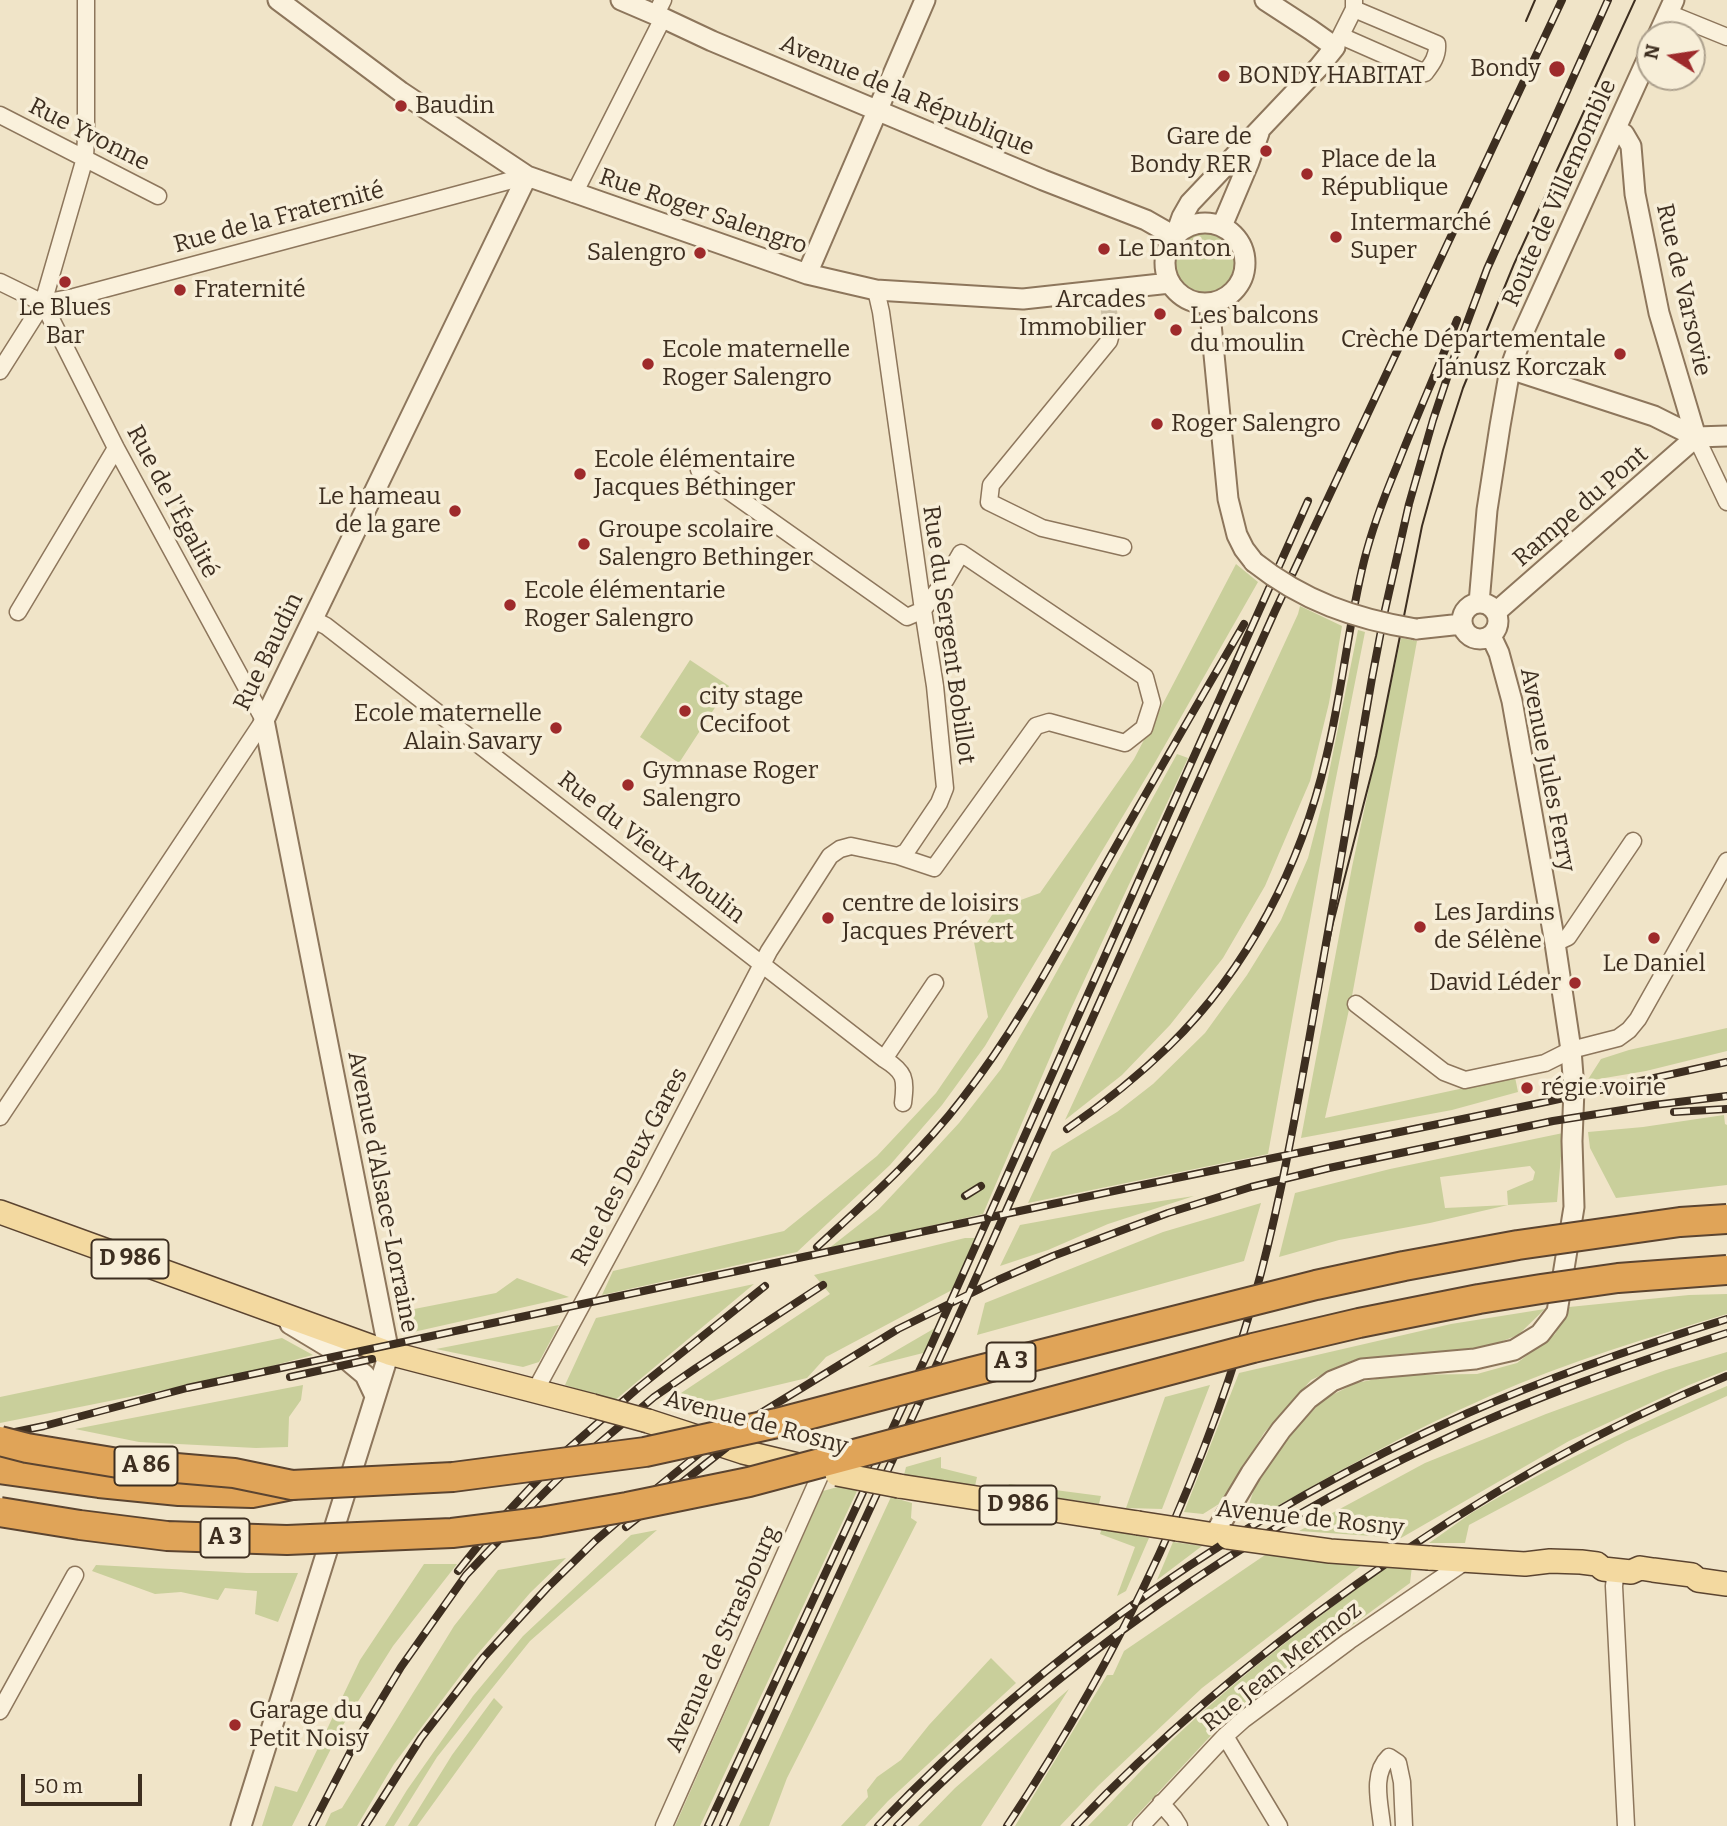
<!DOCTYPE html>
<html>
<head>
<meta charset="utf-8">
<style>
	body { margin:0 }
	#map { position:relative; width:1727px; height:1826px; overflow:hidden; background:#f0e4c8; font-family:Bitter,serif }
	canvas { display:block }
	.north { position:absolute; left:1636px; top:21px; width:70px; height:70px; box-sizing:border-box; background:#f7eed8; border:2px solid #ada18e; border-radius:50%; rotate:282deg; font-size:19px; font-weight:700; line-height:28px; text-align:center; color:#3d2e20 }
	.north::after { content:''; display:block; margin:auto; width:24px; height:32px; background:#9e2a2b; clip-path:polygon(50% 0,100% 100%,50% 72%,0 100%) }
	.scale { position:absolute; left:21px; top:1774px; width:121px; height:32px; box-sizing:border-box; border:4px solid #3d2e20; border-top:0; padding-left:9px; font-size:21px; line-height:24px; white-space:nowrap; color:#3d2e20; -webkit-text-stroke:5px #f7eed8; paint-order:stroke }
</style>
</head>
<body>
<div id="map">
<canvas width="1727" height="1826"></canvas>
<div class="north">N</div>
<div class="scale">50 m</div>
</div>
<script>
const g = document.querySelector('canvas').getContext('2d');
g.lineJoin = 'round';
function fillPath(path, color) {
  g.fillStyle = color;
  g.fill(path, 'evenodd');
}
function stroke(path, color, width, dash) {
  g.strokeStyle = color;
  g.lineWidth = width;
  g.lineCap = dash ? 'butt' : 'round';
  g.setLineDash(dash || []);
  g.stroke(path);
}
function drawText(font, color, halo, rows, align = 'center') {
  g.font = font + ' Bitter,serif';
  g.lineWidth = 7;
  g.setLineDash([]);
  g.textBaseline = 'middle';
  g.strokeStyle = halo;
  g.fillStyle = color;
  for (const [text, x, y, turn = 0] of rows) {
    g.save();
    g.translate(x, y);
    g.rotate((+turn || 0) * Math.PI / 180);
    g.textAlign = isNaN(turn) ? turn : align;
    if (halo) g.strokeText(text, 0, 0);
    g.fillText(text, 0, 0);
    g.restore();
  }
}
const green = new Path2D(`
	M1176 263a29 29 0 1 1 58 0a29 29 0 1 1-58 0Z
	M 1236,564 L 1258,582 L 1153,766 L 985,1046 L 942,1105 L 890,1165 L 797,1252 L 602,1295 L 613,1271 L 784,1231 L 877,1156 L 936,1093 L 988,1017 L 974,942 L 996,909 L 1040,893 L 1134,759 Z
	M 1300,606 L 1342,626 L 1329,703 L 1310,781 L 1265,886 L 1223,958 L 1170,1025 L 1122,1075 L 1065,1120 L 1298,614 Z
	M 1358,630 L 1365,632 L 1332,798 L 1268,1154 L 1028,1203 L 1052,1152 L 1117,1112 L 1153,1084 L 1205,1033 L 1247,975 L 1281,920 L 1308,858 L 1324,797 Z
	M 1401,638 L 1417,641 L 1352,996 L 1325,1118 L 1515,1077 L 1518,1092 L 1452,1110 L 1301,1138 L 1352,867 Z
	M 690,660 L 729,686 L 679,763 L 640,737 Z
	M 1177,754 L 1188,758 L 1069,1013 L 983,1214 L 828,1249 L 879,1209 L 912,1174 L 959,1123 L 1001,1069 L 1046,991 Z
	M 1727,1028 L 1727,1051 L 1646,1071 L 1587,1081 L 1601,1059 L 1629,1050 Z
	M 1724,1115 L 1725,1124 L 1727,1125 L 1727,1185 L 1616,1198 L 1590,1148 L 1588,1132 L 1643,1127 Z
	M 1563,1133 L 1557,1202 L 1508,1205 L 1430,1223 L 1339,1240 L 1279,1257 L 1295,1193 L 1390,1169 ZM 1530,1166 L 1535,1172 L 1533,1180 L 1507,1191 L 1508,1205 L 1445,1208 L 1440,1177 Z
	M 1194,1196 L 1108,1224 L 1048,1250 L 1000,1266 L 1020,1225 L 1102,1210 Z
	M 1261,1203 L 1244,1261 L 977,1335 L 985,1303 L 1163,1232 Z
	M 965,1238 L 975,1238 L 952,1290 L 826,1357 L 807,1378 L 673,1410 L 660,1407 L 830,1294 L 814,1275 Z
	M 517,1278 L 569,1297 L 409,1333 L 404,1311 L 496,1293 Z
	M 754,1284 L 614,1401 L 565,1385 L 596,1318 Z
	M 1727,1294 L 1727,1314 C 1647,1338 1567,1362 1490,1396 C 1407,1432 1328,1477 1249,1522 L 1245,1517 L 1254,1489 L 1289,1436 L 1324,1399 L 1356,1383 L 1396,1375 L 1477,1374 L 1517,1363 L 1555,1334 L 1569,1307 L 1689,1295 Z
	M 1545,1309 L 1518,1335 L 1482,1349 L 1402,1354 L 1349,1362 L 1311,1380 L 1264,1433 L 1222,1502 L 1203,1514 L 1184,1512 L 1239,1373 L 1451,1324 Z
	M 559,1325 L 539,1362 L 523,1367 L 436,1349 Z
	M 935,1328 L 927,1352 L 868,1367 Z
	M 282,1338 L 313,1355 L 234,1376 L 0,1423 L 0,1397 Z
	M 1727,1352 L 1727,1370 L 1689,1385 L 1569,1441 L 1401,1538 L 1299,1531 L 1425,1463 L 1546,1414 L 1666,1370 Z
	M 303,1385 L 301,1400 L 289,1417 L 288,1447 L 256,1448 L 139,1442 L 75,1429 Z
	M 1210,1385 L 1162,1509 L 1126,1508 L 1165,1397 Z
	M 1727,1386 L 1727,1396 L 1625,1442 L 1469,1525 L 1465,1543 L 1429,1543 C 1444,1533 1458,1522 1473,1512 C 1554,1464 1640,1423 1727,1386 Z
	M 941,1457 L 941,1468 L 977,1477 L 975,1486 L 904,1475 L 906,1467 Z
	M 1009,1484 L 1101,1496 L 1099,1504 L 1007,1490 Z
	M 841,1486 L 857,1491 L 700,1826 L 675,1826 L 823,1491 Z
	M 891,1497 L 912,1503 L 911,1518 L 917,1522 L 787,1778 L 769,1826 L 739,1826 Z
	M 1102,1528 L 1149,1538 L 1126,1591 L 1117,1596 L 1135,1547 L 1100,1534 Z
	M 657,1530 L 530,1641 L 437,1757 L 394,1826 L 385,1826 L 407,1790 L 473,1696 L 523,1636 L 631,1535 Z
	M 1173,1542 L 1202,1546 L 1157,1580 Z
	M 1265,1555 L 1362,1565 L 1202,1688 L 1098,1786 L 1060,1826 L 1015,1826 L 1107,1675 L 1113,1675 L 1124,1651 Z
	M 566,1558 L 530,1593 L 469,1664 L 394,1764 L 357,1826 L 325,1826 L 331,1813 L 342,1808 L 454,1626 L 498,1570 Z
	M 424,1564 L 457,1564 L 393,1646 L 343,1725 L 292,1826 L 262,1826 L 275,1786 L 297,1792 L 360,1660 Z
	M 96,1565 L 247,1573 L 298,1573 L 278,1622 L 255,1614 L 257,1591 L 225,1588 L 218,1600 L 181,1592 L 155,1594 L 92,1571 Z
	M 1389,1565 L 1412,1566 L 1410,1583 L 1230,1715 L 1127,1826 L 1088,1826 C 1117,1797 1144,1766 1174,1738 C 1240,1675 1315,1619 1389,1565 Z
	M 991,1658 L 1016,1683 L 888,1801 L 865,1826 L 841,1826 L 868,1797 L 867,1790 L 877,1777 L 901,1760 L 929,1725 Z
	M 1069,1689 L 981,1826 L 918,1826 L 955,1788 Z
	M 494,1698 L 503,1707 L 417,1826 L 408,1826 L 452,1755 Z`);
const minorTunnel = new Path2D(`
	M 1108,305 L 1112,330`);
const minor = new Path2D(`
	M 1668,13 L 1727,37
	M 656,14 L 663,0
	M 1341,36 L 1425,73 C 1432,64 1438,56 1437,44 L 1354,9
	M 1336,45 L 1354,9 L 1354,0
	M 0,115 L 158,196
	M 574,194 L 663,18
	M 0,282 L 43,303
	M 876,290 L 881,312 L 923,610 L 935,686 L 945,788 L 939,803 L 906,852 L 898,856
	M 43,303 L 74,297 L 527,176
	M 1112,330 L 1109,341 L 991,485 L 989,502 L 1042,528 L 1123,547
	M 0,371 L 43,303 L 85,158 L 86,136 L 86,0
	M 1696,437 L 1727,502
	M 18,612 L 116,448
	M 312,619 L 326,626 L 884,1059 C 905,1072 906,1078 903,1103
	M 1555,943 L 1568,937 L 1633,841
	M 1356,1004 L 1444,1072 L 1465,1080 L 1545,1063 L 1571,1050 L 1618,1038 L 1629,1030 L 1638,1019 L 1727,861
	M 884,1059 L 935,983
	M 0,1117 L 264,720 L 116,448 L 43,303
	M 535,1391 L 649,1181 L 769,951 L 830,856 L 840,849 L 851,846 L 898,856 L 934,868 L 1036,726 L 1049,722 L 1125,743 L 1144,728 L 1152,703 L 1145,677 L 961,553 L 946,579 L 923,610 L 907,617 L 699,470
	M 1616,1570 L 1614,1586 L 1626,1826
	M 0,1711 L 75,1575
	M 1225,1736 L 1279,1826
	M 1161,1803 L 1174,1818 L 1179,1826
	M 664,1826 L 822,1471
	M 1141,1826 L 1225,1736 L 1244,1719 L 1349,1641 L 1466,1561
	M 1382,1826 C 1380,1804 1371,1774 1389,1757 L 1398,1763 L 1402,1782 L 1404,1826`);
const tertiary = new Path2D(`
	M 278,0 L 401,92 L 527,176 L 807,274 L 876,290 L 1023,299 L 1170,283
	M 621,0 L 663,18 L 712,41 L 1043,180 L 1146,220 L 1174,236
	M 1658,35 L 1674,0
	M 1616,130 L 1624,134 L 1631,146 L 1635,194 L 1659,313 L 1696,437
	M1165 263a40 40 0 1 1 80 0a40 40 0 1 1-80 0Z
	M 1222,226 L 1249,162 L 1259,133
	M 1176,234 L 1182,217 L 1190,203 L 1319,67 L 1335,47 L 1311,30 L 1265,0
	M 807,274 L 925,0
	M 1209,303 L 1228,499 L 1237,535 L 1244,549 L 1254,562
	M 1510,369 L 1654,416 L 1696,437 L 1727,436
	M1462 621a18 18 0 1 1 36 0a18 18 0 1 1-36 0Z
	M 1479,603 L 1487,510 L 1500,426 L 1510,369 L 1523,333 L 1650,53
	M 1496,612 L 1696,437
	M 1416,629 L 1462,624
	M 290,1324 L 340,1354 L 365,1375 L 375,1396
	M 1214,1535 L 1251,1473 L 1281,1430 L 1308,1399 L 1332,1381 L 1362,1369 L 1475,1359 L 1514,1350 L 1540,1334 L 1557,1312 L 1574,1207 L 1572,1141 L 1574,1089 L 1571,1050 L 1555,943 L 1512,701 L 1499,653 L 1491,636
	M 241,1826 L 389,1353 L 264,720 L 527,176`);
const primary = new Path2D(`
	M 0,1212 L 389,1353 L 593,1406
	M 648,1421 L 743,1452 L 806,1467
	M 899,1486 L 1138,1523
	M 1177,1529 L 1228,1537
	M 1429,1558 L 1525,1564 L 1550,1561 L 1581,1562 L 1597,1564 L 1603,1569 L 1631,1572 L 1640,1568 L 1653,1570 L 1692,1575 L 1698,1580 L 1727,1584`);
const motorway = new Path2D(`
	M 0,1469 L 99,1483 L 179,1491 L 252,1493 L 292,1485`);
const tram = new Path2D(`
	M 1526,21 L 1535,0
	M 1316,1003 L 1333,923 L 1376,756 L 1422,526 L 1443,450 L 1463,388 L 1514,264 L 1635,0`);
const rail = new Path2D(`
	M 1674,1112 L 1727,1109
	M 1067,1129 C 1103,1104 1137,1077 1169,1046 C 1248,969 1301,865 1326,758 C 1342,693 1348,626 1364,561 C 1372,529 1384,497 1397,466 C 1416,417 1438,369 1457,320
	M 965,1196 L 981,1186
	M 817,1247 C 868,1200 920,1154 962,1099 C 1017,1029 1058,950 1101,873 C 1148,789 1196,707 1244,624
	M 290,1377 L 372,1359
	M 0,1435 L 44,1426 L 187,1388 L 1123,1189 L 1550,1101 L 1727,1062
	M 626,1527 L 727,1447 L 774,1416
	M 458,1571 L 490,1531 L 560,1456 L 638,1388 L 765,1286
	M 312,1826 L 354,1745 L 401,1667 L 466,1575 L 535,1502 L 563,1474 L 654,1397 L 696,1368 L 823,1285
	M 365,1826 L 421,1738 L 483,1658 L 547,1588 L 595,1541 L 652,1492 L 712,1443 L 898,1329 L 998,1280 L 1053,1256 L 1168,1213 L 1251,1187 L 1329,1168 L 1553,1121 L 1654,1105 L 1727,1096
	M 708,1826 L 930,1348 L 1308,501
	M 723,1826 L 949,1338 L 1275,611 L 1562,0
	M 878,1826 C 1045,1651 1247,1511 1468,1413 C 1552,1376 1639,1346 1727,1319
	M 897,1826 C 1056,1666 1235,1536 1441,1441 C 1533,1397 1630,1364 1727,1333
	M 1007,1826 C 1120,1656 1208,1470 1261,1273 C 1281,1196 1295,1118 1309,1040 C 1331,919 1351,799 1372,678 L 1385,610 L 1409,504 L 1433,420 L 1452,363 L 1487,269 L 1608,0
	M 1075,1826 C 1160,1736 1256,1656 1357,1584 C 1473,1501 1595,1430 1727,1376`);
const tertiaryBridge = new Path2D(`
	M 1254,562 C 1303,601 1355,619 1416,629`);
const primaryBridge = new Path2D(`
	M 593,1406 L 648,1421
	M 837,1474 L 899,1486
	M 1138,1523 L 1177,1529
	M 1228,1537 L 1330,1551 L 1429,1558`);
const motorwayBridge = new Path2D(`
	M 0,1441 L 27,1448 L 118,1463 L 234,1473 L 292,1485 L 453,1477 L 645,1452 L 777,1423 L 971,1372 L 1316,1285 L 1404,1266 L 1518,1245 L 1680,1222 L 1727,1219
	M 0,1512 L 80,1525 L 167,1536 L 287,1540 L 452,1533 L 540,1522 L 627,1507 L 749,1482 L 1253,1348 L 1359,1323 L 1479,1299 L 1541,1289 L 1618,1278 L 1727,1270`);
const markers = [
	[1557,69,9,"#9e2a2b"],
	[1224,76,7,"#9e2a2b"],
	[401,106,7,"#9e2a2b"],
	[1266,151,7,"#9e2a2b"],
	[1307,174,7,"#9e2a2b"],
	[1336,237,7,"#9e2a2b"],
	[1104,249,7,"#9e2a2b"],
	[700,253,7,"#9e2a2b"],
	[65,282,7,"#9e2a2b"],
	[180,290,7,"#9e2a2b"],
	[1160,314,7,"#9e2a2b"],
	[1176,330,7,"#9e2a2b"],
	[1620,354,7,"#9e2a2b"],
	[648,364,7,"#9e2a2b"],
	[1157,424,7,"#9e2a2b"],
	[580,474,7,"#9e2a2b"],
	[455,511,7,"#9e2a2b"],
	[584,544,7,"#9e2a2b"],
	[510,605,7,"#9e2a2b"],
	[685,711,7,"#9e2a2b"],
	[556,728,7,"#9e2a2b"],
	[628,785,7,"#9e2a2b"],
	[828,918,7,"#9e2a2b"],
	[1420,927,7,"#9e2a2b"],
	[1654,938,7,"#9e2a2b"],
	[1575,983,7,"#9e2a2b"],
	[1527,1088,7,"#9e2a2b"],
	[235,1725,7,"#9e2a2b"]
];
const shields = [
	[130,1259,77],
	[1011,1362,49],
	[146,1466,63],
	[1018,1505,77],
	[225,1538,49]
];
const shieldNames = [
	["D 986",130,1259],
	["A 3",1011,1362],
	["A 86",146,1466],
	["D 986",1018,1505],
	["A 3",225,1538]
];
const poiNames = [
	["Bondy",1541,69,"right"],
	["BONDY HABITAT",1238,76],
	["Baudin",415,106],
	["Gare de",1252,137,"right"],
	["Bondy RER",1252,165,"right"],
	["Place de la",1321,160],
	["République",1321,188],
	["Intermarché",1350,223],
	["Super",1350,251],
	["Le Danton",1118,249],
	["Salengro",686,253,"right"],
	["Fraternité",194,290],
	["Arcades",1146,300,"right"],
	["Immobilier",1146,328,"right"],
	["Le Blues",65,308,"center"],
	["Bar",65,336,"center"],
	["Les balcons",1190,316],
	["du moulin",1190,344],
	["Crèche Départementale",1606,340,"right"],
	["Janusz Korczak",1606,368,"right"],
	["Ecole maternelle",662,350],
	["Roger Salengro",662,378],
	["Roger Salengro",1171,424],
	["Ecole élémentaire",594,460],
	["Jacques Béthinger",594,488],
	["Le hameau",441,497,"right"],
	["de la gare",441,525,"right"],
	["Groupe scolaire",598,530],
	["Salengro Bethinger",598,558],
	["Ecole élémentarie",524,591],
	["Roger Salengro",524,619],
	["city stage",699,697],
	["Cecifoot",699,725],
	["Ecole maternelle",542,714,"right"],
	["Alain Savary",542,742,"right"],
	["Gymnase Roger",642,771],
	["Salengro",642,799],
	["centre de loisirs",842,904],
	["Jacques Prévert",842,932],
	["Les Jardins",1434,913],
	["de Sélène",1434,941],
	["Le Daniel",1654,964,"center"],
	["David Léder",1561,983,"right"],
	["régie voirie",1541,1088],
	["Garage du",249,1711],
	["Petit Noisy",249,1739]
];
const streetNames = [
	["Avenue de la République",907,96,23],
	["Rue Yvonne",89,135,27],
	["Route de Villemomble",1560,193,-66],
	["Rue Roger Salengro",703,212,19],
	["Rue de la Fraternité",279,218,-15],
	["Rue de Varsovie",1683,290,77],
	["Rue de l'Égalité",172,502,62],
	["Rampe du Pont",1581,507,-41],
	["Rue du Sergent Bobillot",948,635,82],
	["Rue Baudin",269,652,-64],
	["Avenue Jules Ferry",1547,770,79],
	["Rue du Vieux Moulin",651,848,38],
	["Rue des Deux Gares",630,1167,-62],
	["Avenue d'Alsace-Lorraine",382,1192,79],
	["Avenue de Rosny",756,1423,15],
	["Avenue de Rosny",1310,1519,6],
	["Avenue de Strasbourg",723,1639,-66],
	["Rue Jean Mermoz",1282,1667,-38]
];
fillPath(green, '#c9cf9b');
stroke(minorTunnel, '#ccc0a6', 16, [16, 8]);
stroke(minor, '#8d765c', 19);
stroke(tertiary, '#8d765c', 23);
stroke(primary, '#5b4430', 26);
stroke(motorway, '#5b4430', 32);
stroke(minor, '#faf1dc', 16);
stroke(tertiary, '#faf1dc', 19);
stroke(primary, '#f3d9a0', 23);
stroke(motorway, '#e0a458', 28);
stroke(tram, '#3d2e20', 2);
stroke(rail, '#3d2e20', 8);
stroke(rail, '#f7eed8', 5, [16]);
stroke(tertiaryBridge, '#8d765c', 23, []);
stroke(primaryBridge, '#5b4430', 26, []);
stroke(motorwayBridge, '#5b4430', 32, []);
stroke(tertiaryBridge, '#faf1dc', 19);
stroke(primaryBridge, '#f3d9a0', 23);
stroke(motorwayBridge, '#e0a458', 28);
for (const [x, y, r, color] of markers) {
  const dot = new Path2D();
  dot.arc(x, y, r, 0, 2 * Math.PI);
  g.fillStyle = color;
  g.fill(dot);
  stroke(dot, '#f7eed8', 2.5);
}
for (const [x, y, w] of shields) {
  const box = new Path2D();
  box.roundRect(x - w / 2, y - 19.5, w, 39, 5);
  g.fillStyle = '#f7eed8';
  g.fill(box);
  stroke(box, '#3d2e20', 2);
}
drawText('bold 23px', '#3d2e20', null, shieldNames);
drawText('24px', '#3d2e20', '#f7eed8', poiNames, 'left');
drawText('24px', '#3d2e20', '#f7eed8', streetNames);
</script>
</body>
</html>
